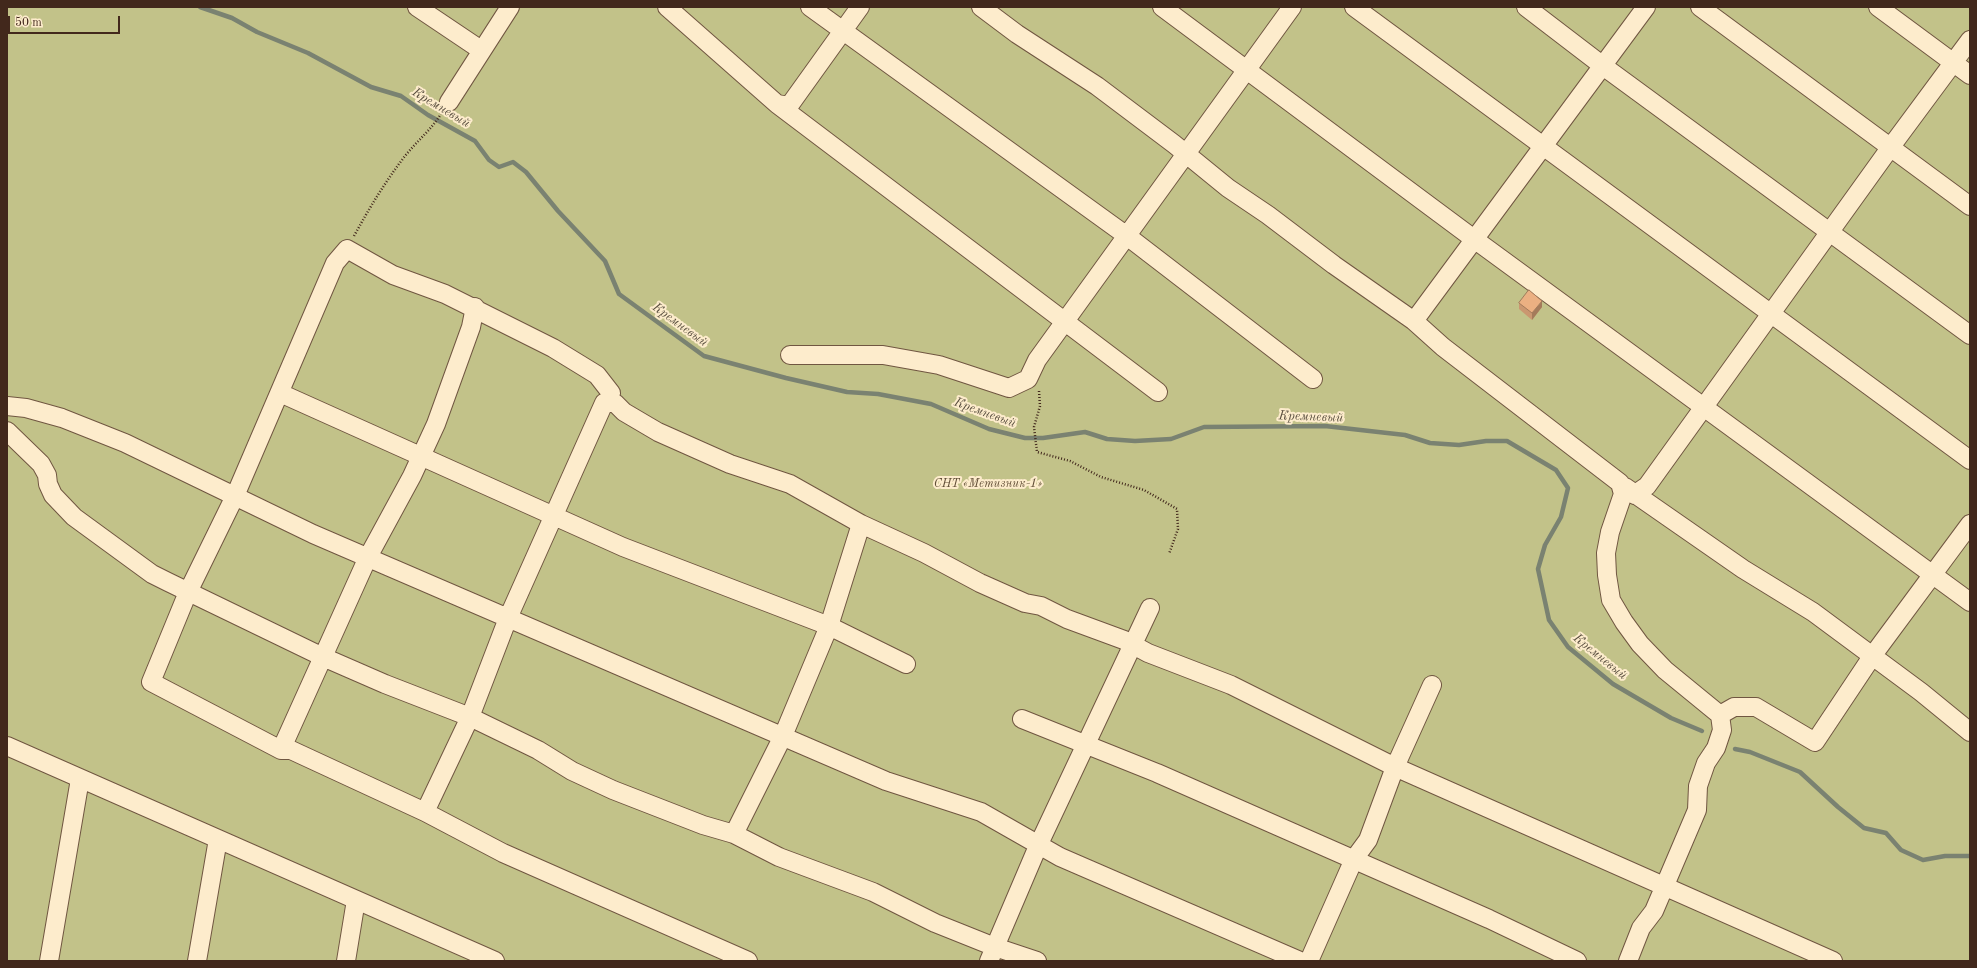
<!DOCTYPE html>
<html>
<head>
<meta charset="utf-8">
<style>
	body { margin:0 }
	#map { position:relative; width:1977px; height:968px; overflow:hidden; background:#fce1b0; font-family:"Old Standard TT",serif }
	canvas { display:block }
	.frame { position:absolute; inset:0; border:8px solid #42281c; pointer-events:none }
	.scale { position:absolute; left:8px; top:16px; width:112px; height:18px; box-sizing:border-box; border:2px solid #42281c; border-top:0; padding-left:5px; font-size:12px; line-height:14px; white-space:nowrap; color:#42281c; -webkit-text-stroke:3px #fdeccc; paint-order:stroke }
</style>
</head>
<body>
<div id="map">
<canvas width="1977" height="968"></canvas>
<div class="frame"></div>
<div class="scale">50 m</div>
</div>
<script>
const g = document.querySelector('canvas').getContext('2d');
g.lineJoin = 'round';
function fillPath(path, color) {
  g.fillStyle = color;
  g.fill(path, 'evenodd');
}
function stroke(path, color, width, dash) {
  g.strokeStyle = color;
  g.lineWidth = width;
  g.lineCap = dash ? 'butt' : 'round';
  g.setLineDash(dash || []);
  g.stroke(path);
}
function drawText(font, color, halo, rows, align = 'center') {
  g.font = font + ' "Old Standard TT",serif';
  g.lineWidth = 4;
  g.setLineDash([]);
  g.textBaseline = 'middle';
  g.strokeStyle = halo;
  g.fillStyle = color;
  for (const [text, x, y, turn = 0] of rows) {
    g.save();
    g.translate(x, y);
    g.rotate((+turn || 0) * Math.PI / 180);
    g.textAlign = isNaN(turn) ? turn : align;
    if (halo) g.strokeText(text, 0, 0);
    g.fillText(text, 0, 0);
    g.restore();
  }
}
const green = new Path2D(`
	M 7,7 L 1970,7 L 1970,961 L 7,961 Z`);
const stream = new Path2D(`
	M 200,7 L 232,18 L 257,32 L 308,53 L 371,87 L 401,96 L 428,115 L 475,141 L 489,160 L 499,167 L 513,162 L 526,172 L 558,211 L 605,261 L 619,294 L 704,356 L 786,378 L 847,392 L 878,394 L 931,404 L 989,429 L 1025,438 L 1043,438 L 1085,432 L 1107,439 L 1135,441 L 1171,439 L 1204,427 L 1325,426 L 1405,435 L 1430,443 L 1459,445 L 1486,441 L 1507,441 L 1556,470 L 1568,488 L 1561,517 L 1545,545 L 1538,569 L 1549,620 L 1568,647 L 1613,684 L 1671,718 L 1702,731
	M 1735,749 L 1750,752 L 1800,772 L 1838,807 L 1864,828 L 1886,833 L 1901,850 L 1923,860 L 1945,856 L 1970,856`);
const path = new Path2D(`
	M 354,236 C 370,207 385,182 405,156 C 417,141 431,130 441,114
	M 1039,391 L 1040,406 L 1034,427 L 1037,452 L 1070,461 L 1101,477 L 1144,490 L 1177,509 L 1178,529 L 1169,554`);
const minor = new Path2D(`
	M 417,7 L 481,50
	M 667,7 L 777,104 L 789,106 L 860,7
	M 810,7 L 1127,236 L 1313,379
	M 981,7 L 1017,34 L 1097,86 L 1174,144 L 1228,188 L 1268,215 L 1334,265 L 1414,321
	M 1162,7 L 1474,239 L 1970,602
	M 1354,7 L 1970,460
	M 1526,7 L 1603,66 L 1970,335
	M 1700,7 L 1970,206
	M 1878,7 L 1970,75
	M 449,102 L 510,7
	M 777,104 L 1158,392
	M 790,355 L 883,355 L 939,365 L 1009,388 L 1028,379 L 1037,360 L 1292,7
	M 280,393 L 623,547 L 829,626 L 906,664
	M 611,393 L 597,375 L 553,348 L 445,294 L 393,275 L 347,249 L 335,263 L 235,496 L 188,592 L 151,682 L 281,750 L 291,750 L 425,812 L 503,853 L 748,961
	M 7,406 L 26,408 L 62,418 L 125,443 L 313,534 L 886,781 L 981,812 L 1060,857 L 1300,961
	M 7,431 L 41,464 L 47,475 L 48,484 L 53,495 L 74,517 L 152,574 L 168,582 L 323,657 L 385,684 L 470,717 L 538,750 L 572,771 L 613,790 L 703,825 L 734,834 L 779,857 L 873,892 L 935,923 L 995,947 L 1037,961
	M 1625,487 L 1743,569 L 1813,612 L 1921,692 L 1970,732
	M 1634,495 L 1647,486 L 1890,148 L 1970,40
	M 1720,715 L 1734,707 L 1756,707 L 1815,742 L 1873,655 L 1970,524
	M 1022,719 L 1157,773 L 1489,919 L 1577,961
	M 7,746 L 495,961
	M 281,750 L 368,557 L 412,476 L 436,424 L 471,327 L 475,307
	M 425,812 L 470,717 L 508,618 L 604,403 L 615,403 L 624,412 L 658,432 L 730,464 L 790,484 L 861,524 L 924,553 L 980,583 L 1025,603 L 1041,606 L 1067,619 L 1124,640 L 1148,653 L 1231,685 L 1395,767 L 1833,961
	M 734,834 L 783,736 L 829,626 L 861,524
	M 49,961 L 80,779
	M 197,961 L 218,839
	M 346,961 L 356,900
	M 989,961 L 1038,846 L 1150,608
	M 1309,961 L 1354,859 L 1368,840 L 1395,767 L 1432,685
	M 1628,961 L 1641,928 L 1654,911 L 1697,810 L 1698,786 L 1706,763 L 1716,748 L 1722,730 L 1720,715 L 1665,670 L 1640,644 L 1624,622 L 1611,600 L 1607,575 L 1606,553 L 1610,532 L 1623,494 L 1620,483 L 1443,347 L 1414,321 L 1646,7`);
const wall = new Path2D(`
	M 1519,303 L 1542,307 L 1532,320 L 1519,309 Z`);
const shadedWall = new Path2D(`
	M 1542,301 L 1542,307 L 1532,320 L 1532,313 Z`);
const building = new Path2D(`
	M 1529,290 L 1542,301 L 1532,313 L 1519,303 Z`);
const parkNames = [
	["СНТ «Метизник-1»",988,484]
];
const waterNames = [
	["Кремневый",441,108,31],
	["Кремневый",680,325,36],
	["Кремневый",985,413,20],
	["Кремневый",1311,417,2],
	["Кремневый",1600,657,39]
];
fillPath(green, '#c2c289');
stroke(stream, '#7a8271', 4.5);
stroke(minor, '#705641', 20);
stroke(path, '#42281c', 2.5, [1, 2]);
stroke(minor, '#fdeccc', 18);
fillPath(wall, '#ca9770');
fillPath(shadedWall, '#a47b5b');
fillPath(building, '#ebb082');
stroke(building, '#a47b5b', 1);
drawText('italic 12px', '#624e37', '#fdeccc', parkNames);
drawText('italic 13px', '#594e3f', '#fdeccc', waterNames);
</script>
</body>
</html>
